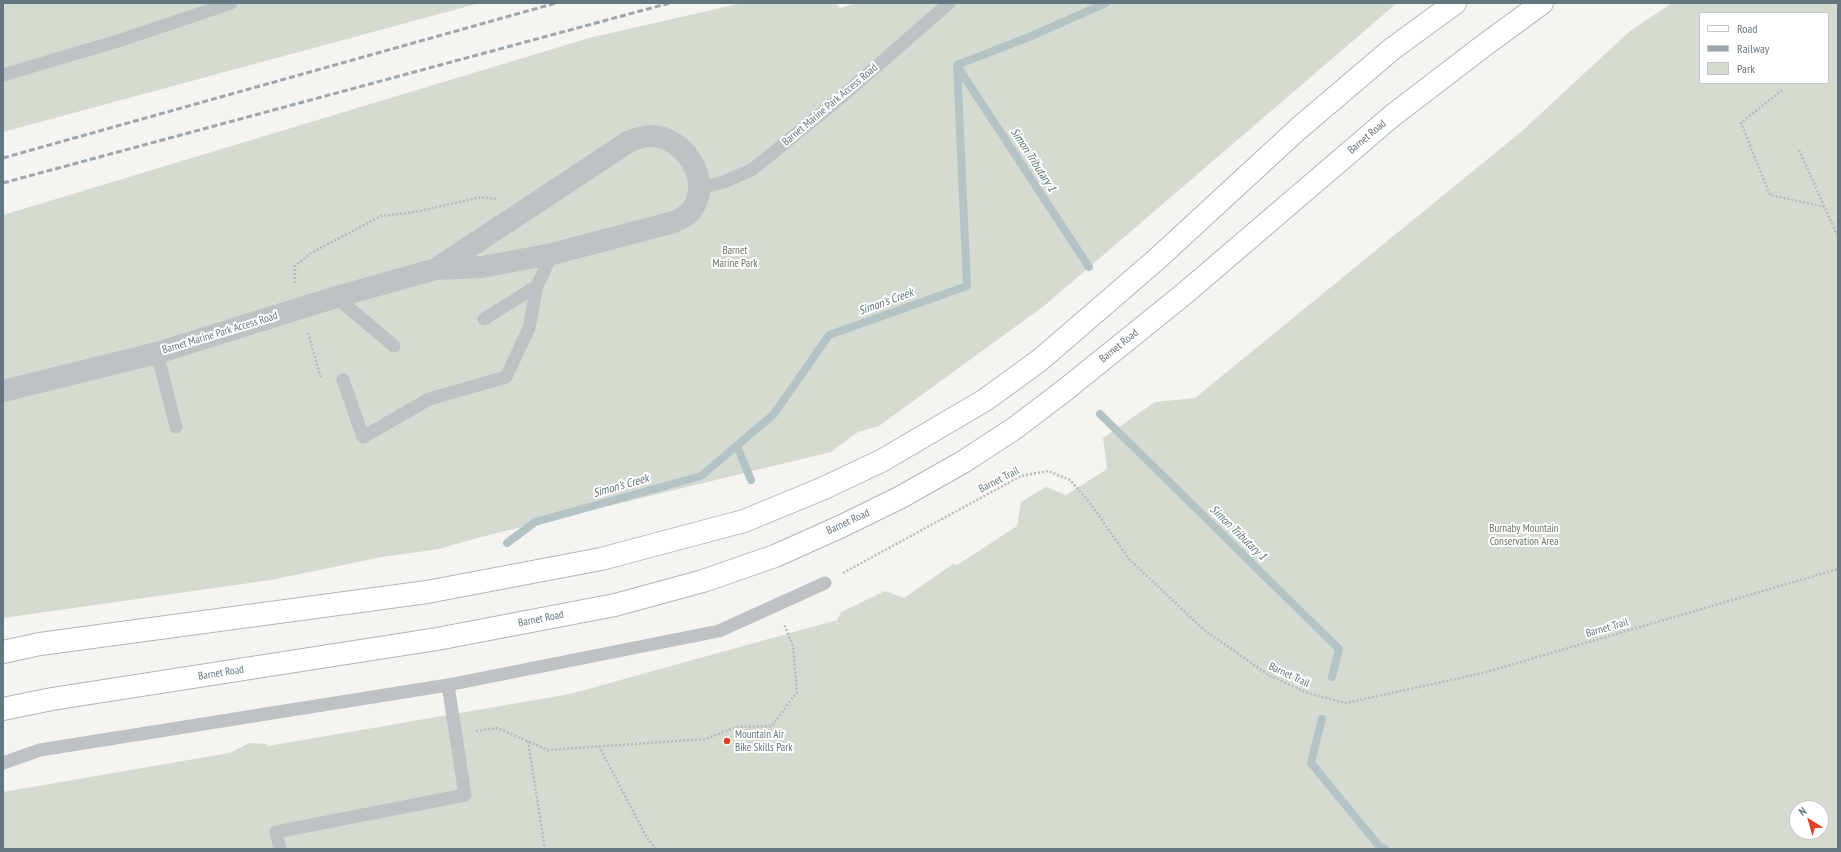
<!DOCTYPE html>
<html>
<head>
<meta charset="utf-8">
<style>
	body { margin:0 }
	#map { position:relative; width:1841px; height:852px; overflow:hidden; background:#f5f4f1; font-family:"PT Sans Narrow",sans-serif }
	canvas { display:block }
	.frame { position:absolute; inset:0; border:4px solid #647781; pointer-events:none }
	.legend { position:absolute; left:1699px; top:12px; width:130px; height:72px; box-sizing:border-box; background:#fff; border:1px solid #c1c9cd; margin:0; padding:5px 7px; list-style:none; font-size:12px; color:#647781 }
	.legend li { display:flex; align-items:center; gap:8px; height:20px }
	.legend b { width:20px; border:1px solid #c1c9cd }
	.north { position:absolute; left:1789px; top:800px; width:40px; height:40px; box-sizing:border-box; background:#fff; border:1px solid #c1c9cd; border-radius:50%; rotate:323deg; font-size:11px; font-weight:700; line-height:16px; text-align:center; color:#647781 }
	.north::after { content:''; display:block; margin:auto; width:14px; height:18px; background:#de4227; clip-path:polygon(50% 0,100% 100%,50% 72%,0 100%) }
</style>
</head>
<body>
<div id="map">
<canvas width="1841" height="852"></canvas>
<div class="frame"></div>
<ul class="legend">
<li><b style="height:5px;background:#fff"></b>Road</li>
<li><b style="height:5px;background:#9fa6aa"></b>Railway</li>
<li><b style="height:11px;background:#d6dbd2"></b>Park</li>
</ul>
<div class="north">N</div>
</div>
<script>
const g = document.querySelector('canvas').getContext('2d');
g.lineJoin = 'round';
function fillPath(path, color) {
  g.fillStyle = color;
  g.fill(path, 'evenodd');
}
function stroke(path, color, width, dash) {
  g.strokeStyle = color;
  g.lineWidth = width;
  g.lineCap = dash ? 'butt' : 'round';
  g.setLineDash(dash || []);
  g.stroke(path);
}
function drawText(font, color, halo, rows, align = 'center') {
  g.font = font + ' "PT Sans Narrow",sans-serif';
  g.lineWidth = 4;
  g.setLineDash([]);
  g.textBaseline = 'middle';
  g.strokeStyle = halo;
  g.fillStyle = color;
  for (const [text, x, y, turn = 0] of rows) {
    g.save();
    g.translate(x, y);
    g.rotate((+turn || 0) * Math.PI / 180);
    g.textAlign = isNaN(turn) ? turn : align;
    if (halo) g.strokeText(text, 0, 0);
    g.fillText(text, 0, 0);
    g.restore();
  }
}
const green = new Path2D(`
	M 3,3 L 480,3 L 3,132 Z
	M 742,3 L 836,3 L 840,8 L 857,3 L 1397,3 L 1044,306 L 879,426 L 858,432 L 831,452 L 481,537 L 439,549 L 382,557 L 271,580 L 3,618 L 3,215 L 589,38 Z
	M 1672,3 L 1838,3 L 1838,849 L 3,849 L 3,792 L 229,753 L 250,743 L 267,744 L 268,746 L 570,694 L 837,620 L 841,612 L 885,591 L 904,598 L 953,564 L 957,565 L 1017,526 L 1021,502 L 1046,487 L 1066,495 L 1107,469 L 1103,438 L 1155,402 L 1195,398 L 1522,131 L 1630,31 ZM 1700,13 L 1828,13 L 1828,83 L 1700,83 ZM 1797,808 L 1821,808 L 1821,832 L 1797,832 Z`);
const stream = new Path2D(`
	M 957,65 L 1029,37 L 1106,3
	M 957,66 L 1089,267
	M 1100,414 L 1339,649 L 1332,677
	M 737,446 L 751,480
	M 507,543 L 535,522 L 701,476 L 774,414 L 829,335 L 967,286 L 957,65
	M 1322,719 L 1311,763 L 1380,847 L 1385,849`);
const path = new Path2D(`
	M 1782,90 L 1741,123 L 1770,195 L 1825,207
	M 1799,150 L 1838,237
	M 295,283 L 295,266 L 311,253 L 381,216 L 415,212 L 481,197 L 496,199
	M 308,333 L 321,378
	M 843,573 L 1021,476 L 1048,471 L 1070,480 L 1090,503 L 1129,559 L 1203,629 L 1270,676 L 1308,693 L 1346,703 L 1483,673 L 1838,569
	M 476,731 L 497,728 L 548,750 L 705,739 L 737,727 L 772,726 L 797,692 L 793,646 L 784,624
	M 528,741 L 545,849
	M 599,746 L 646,836 L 656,849`);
const lane = new Path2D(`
	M 3,75 L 121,40 L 231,3
	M 700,188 L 724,182 L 753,169 L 839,99 L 949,3
	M 336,297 L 394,346
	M 484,319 L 537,286 L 552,254
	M 157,353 L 176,427
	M 343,380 L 363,437 L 429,399 L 506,377 L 529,328 L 537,286
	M 3,763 L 40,750 L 448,685 L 719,631 L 825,583
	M 280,849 L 276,832 L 465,795 L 448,685`);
const street = new Path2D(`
	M 3,391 L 157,353 L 336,297 L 436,269 L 482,267 L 552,254 L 674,222 C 681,218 689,215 693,208 C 712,180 684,136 651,136 C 643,136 635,139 628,142 L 436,269`);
const primary = new Path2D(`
	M 3,652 L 40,644 L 427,592 L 601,559 L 744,521 L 824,488 L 883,460 L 985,400 L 1040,360 L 1157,259 L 1298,129 L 1392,49 L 1455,3
	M 3,709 L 52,699 L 437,639 L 615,605 L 703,581 L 775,556 L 842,526 L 901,497 L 963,462 L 1015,428 L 1065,390 L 1184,294 L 1392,116 L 1482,47 L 1542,3`);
const rail = new Path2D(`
	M 3,158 L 556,3
	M 3,183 L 670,3`);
const markers = [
	[727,741,4,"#de4227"]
];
const streetNames = [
	["Barnet Marine Park Access Road",830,105,-40],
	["Barnet Road",1367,137,-40],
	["Barnet Marine Park Access Road",220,333,-17],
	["Barnet Road",1119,346,-39],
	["Barnet Trail",999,480,-27],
	["Barnet Road",848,522,-25],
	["Barnet Road",541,619,-11],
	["Barnet Trail",1607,628,-16],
	["Barnet Road",221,673,-9],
	["Barnet Trail",1289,675,25]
];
const parkNames = [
	["Barnet",735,251],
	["Marine Park",735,264],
	["Burnaby Mountain",1524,529],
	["Conservation Area",1524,542]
];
const poiNames = [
	["Mountain Air",735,735],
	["Bike Skills Park",735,748]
];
const waterNames = [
	["Simon Tributary 1",1033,160,57],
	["Simon's Creek",886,302,-20],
	["Simon's Creek",621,486,-16],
	["Simon Tributary 1",1238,533,44]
];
fillPath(green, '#d6dbd2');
stroke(stream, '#b4c3c5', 8);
stroke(primary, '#b1b6b9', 24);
stroke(path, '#b8bbbd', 2.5, [2, 2]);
stroke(lane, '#bec2c5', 13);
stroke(street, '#bec2c5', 22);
stroke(primary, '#fff', 22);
stroke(rail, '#9fa6aa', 3, [6, 3]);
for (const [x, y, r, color] of markers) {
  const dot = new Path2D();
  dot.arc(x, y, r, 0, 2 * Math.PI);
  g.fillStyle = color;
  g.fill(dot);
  stroke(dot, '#fff', 1.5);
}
drawText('11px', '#647781', '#fff', streetNames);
drawText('11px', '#697963', '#fff', parkNames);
drawText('11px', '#647781', '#fff', poiNames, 'left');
drawText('italic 12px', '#60797f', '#fff', waterNames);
</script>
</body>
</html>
